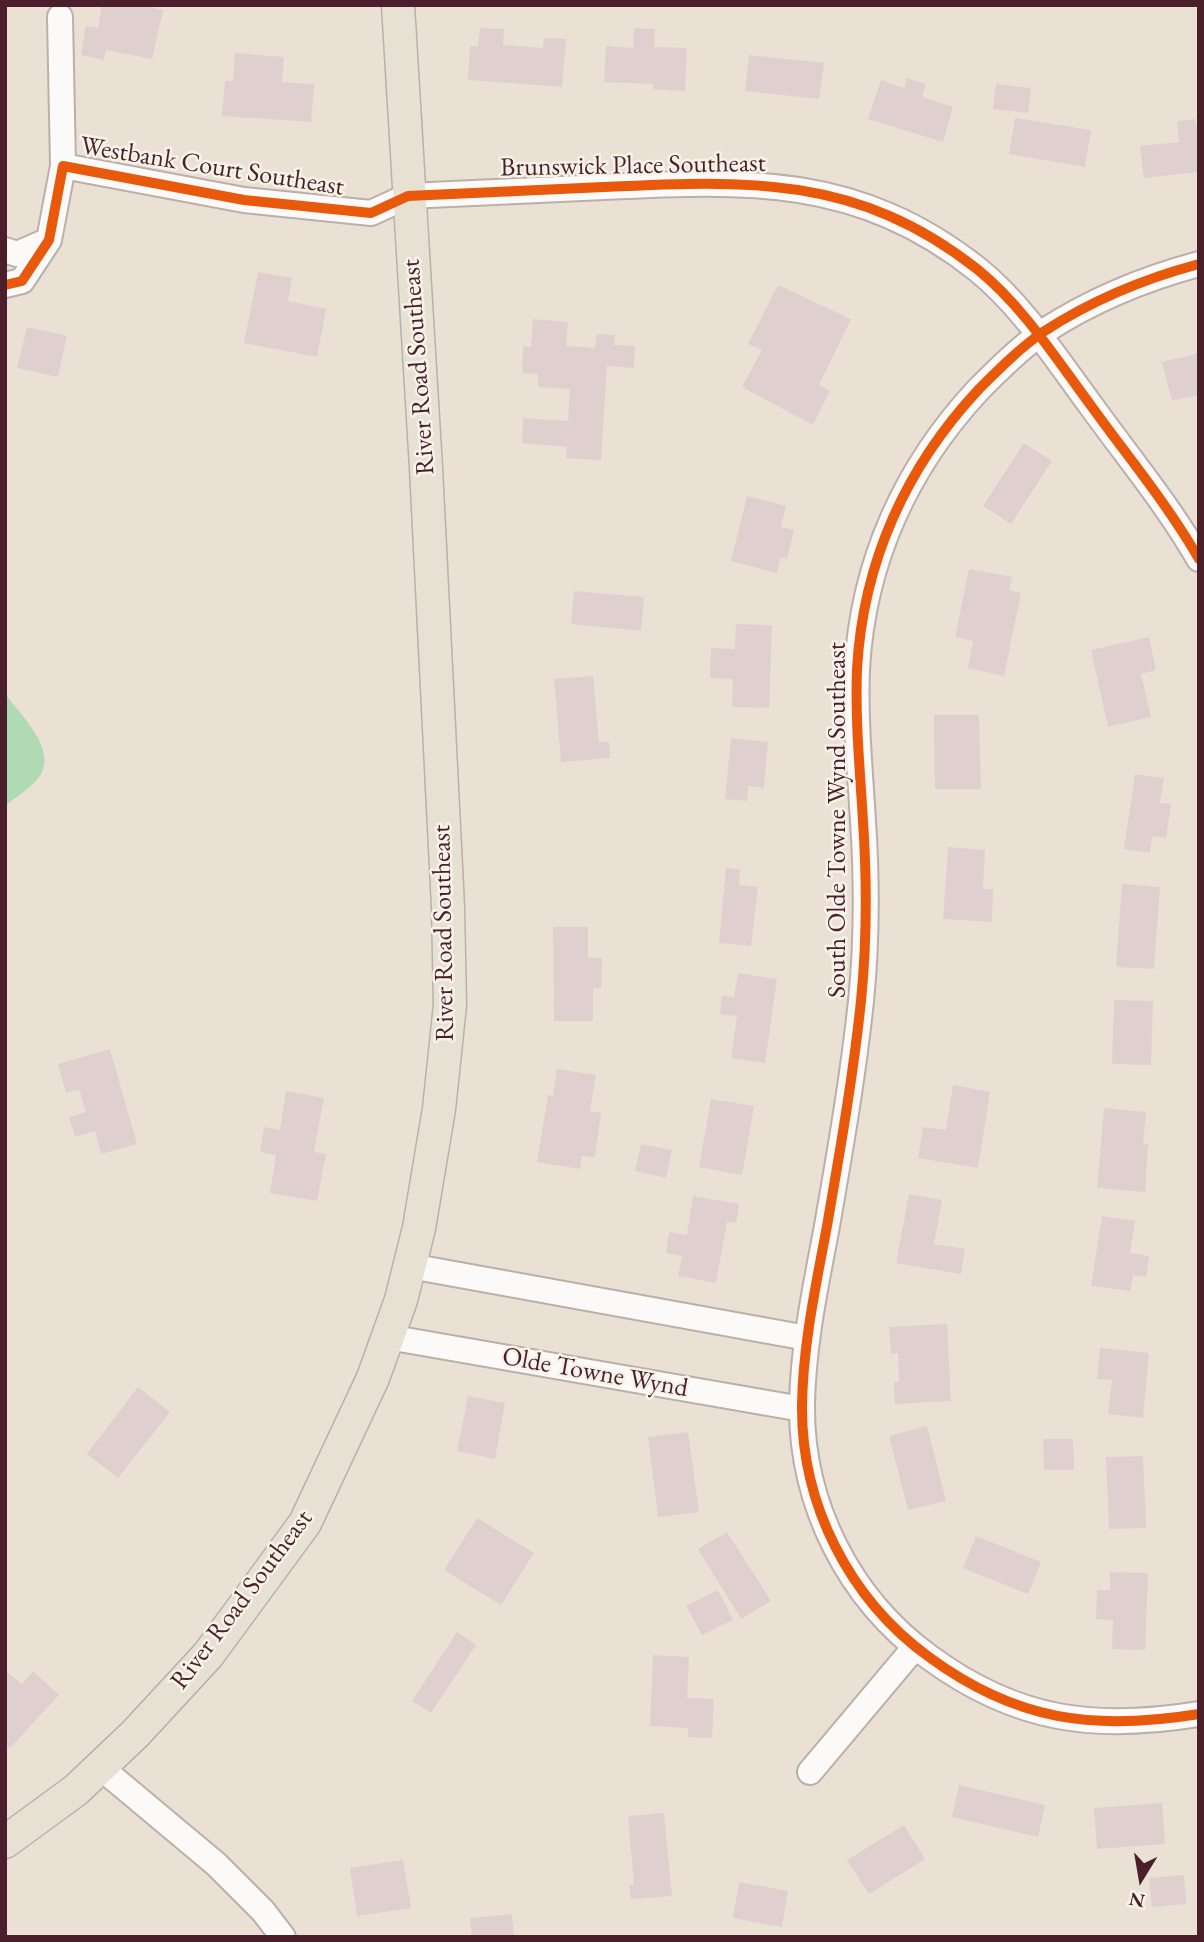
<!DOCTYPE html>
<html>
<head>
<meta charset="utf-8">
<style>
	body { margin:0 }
	#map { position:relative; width:1204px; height:1942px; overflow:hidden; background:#eae1d4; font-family:"EB Garamond",serif }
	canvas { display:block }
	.frame { position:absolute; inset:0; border:7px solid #4a1f2b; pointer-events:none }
	.north { position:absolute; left:1106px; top:1844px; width:70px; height:70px; -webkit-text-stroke:5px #f7f3e8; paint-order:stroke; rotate:191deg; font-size:19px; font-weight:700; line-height:28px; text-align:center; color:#4a1f2b }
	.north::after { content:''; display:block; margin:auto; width:24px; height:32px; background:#4a1f2b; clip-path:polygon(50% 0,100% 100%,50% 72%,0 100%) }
</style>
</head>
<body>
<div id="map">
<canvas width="1204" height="1942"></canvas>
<div class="frame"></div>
<div class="north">N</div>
</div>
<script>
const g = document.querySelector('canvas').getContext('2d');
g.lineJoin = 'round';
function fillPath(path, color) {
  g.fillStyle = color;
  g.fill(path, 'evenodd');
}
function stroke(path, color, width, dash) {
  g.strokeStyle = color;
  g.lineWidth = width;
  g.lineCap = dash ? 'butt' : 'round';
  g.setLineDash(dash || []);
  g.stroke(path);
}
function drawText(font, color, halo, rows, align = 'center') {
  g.font = font + ' "EB Garamond",serif';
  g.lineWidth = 5;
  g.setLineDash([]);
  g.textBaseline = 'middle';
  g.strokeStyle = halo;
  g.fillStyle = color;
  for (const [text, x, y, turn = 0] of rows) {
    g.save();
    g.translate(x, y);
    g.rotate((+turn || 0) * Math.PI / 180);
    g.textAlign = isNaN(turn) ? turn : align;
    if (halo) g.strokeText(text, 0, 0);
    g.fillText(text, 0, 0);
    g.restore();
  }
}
const green = new Path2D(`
	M 5,694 C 22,716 62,754 36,781 C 27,790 15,798 5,806 Z`);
const building = new Path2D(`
	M 102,5 L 140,5 L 163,10 L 152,59 L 106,50 L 104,60 L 81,55 L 86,26 L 98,28 Z
	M 480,28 L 504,29 L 503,45 L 543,48 L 544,38 L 566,39 L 562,87 L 468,80 L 470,46 L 478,46 Z
	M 634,28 L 655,29 L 654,47 L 687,48 L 685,91 L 653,89 L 653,84 L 604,82 L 606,46 L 633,48 Z
	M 235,53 L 284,57 L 282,82 L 314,84 L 311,122 L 222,116 L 225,81 L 233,81 Z
	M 749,55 L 824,63 L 819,99 L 745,91 Z
	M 907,78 L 926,84 L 922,97 L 953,107 L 943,142 L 868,119 L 881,80 L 904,88 Z
	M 996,84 L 1031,88 L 1028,113 L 993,109 Z
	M 1015,118 L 1091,130 L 1085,167 L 1009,154 Z
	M 1195,119 L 1199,139 L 1199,172 L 1144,178 L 1140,146 L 1179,142 L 1177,121 Z
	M 258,272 L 292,278 L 288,301 L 326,309 L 317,357 L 244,343 Z
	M 778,285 L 851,319 L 819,385 L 830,391 L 813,425 L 742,387 L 762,350 L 748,344 Z
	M 533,319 L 568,322 L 566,346 L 595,348 L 597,334 L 615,335 L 614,345 L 635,346 L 634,368 L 607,366 L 601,460 L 566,458 L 567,447 L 522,443 L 523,418 L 568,421 L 570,389 L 538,387 L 538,374 L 522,373 L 523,346 L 531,347 Z
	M 27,327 L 67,336 L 58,377 L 17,368 Z
	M 1199,353 L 1199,395 L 1172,401 L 1162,362 Z
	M 1024,443 L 1052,461 L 1011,524 L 983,506 Z
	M 747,496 L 786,506 L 781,527 L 794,530 L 787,559 L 780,558 L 777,573 L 731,561 Z
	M 969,569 L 1012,577 L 1009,590 L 1021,593 L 1004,676 L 968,668 L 973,641 L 955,637 Z
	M 574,591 L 644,597 L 641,631 L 571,624 Z
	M 736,624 L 772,625 L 769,708 L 732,707 L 733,679 L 710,678 L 711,648 L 735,649 Z
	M 1149,637 L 1156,670 L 1141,674 L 1151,717 L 1108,727 L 1091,650 Z
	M 593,676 L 599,742 L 609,742 L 610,758 L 561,762 L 554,679 Z
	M 934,715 L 979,715 L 981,789 L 935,789 Z
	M 731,738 L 768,742 L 764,788 L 748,786 L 747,801 L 725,799 Z
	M 1135,774 L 1164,778 L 1160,803 L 1171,804 L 1166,838 L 1152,836 L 1150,853 L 1124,849 Z
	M 948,847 L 985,850 L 983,889 L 993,889 L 992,922 L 943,919 Z
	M 726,868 L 740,869 L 739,885 L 758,887 L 751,946 L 719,943 Z
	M 1122,884 L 1160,887 L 1154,969 L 1116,967 Z
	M 553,927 L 588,927 L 588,958 L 602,958 L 601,988 L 593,988 L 593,1021 L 554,1021 Z
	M 738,973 L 777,979 L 765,1063 L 731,1058 L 737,1016 L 720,1014 L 722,996 L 734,997 Z
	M 1114,1000 L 1153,1001 L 1151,1065 L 1112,1064 Z
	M 110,1049 L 137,1144 L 101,1154 L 95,1131 L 75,1137 L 69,1117 L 86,1112 L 79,1089 L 66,1093 L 58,1064 Z
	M 557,1069 L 596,1075 L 590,1111 L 601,1113 L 595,1157 L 582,1156 L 580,1169 L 537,1162 L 548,1095 L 553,1096 Z
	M 953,1085 L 990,1092 L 978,1168 L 918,1158 L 923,1127 L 946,1130 Z
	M 286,1091 L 324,1098 L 314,1152 L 326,1154 L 317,1201 L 270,1193 L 276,1155 L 260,1152 L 264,1127 L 280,1130 Z
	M 711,1099 L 754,1106 L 742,1175 L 699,1167 Z
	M 1104,1108 L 1146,1112 L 1143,1143 L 1148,1144 L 1145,1192 L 1097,1188 Z
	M 641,1144 L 672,1150 L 666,1178 L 635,1171 Z
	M 909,1194 L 942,1200 L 934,1244 L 965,1249 L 961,1274 L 896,1263 Z
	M 693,1196 L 739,1204 L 736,1223 L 727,1222 L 716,1283 L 678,1276 L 682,1256 L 666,1253 L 669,1232 L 687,1235 Z
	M 1102,1216 L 1135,1221 L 1130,1253 L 1149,1256 L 1146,1277 L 1133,1275 L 1130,1291 L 1091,1286 Z
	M 947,1324 L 951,1401 L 895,1404 L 894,1382 L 899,1382 L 898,1353 L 891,1354 L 889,1327 Z
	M 1100,1348 L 1149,1353 L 1143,1418 L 1108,1414 L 1112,1380 L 1097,1379 Z
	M 138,1387 L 170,1412 L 118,1478 L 87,1454 Z
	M 468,1396 L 505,1403 L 495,1459 L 457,1451 Z
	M 927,1426 L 946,1501 L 908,1510 L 889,1436 Z
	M 688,1432 L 699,1512 L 658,1517 L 648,1437 Z
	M 1043,1439 L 1073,1439 L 1074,1470 L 1044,1470 Z
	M 1143,1456 L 1146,1528 L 1109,1529 L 1106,1457 Z
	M 477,1518 L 534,1553 L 501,1605 L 444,1570 Z
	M 727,1532 L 771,1601 L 741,1619 L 698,1549 Z
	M 976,1536 L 1041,1562 L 1028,1594 L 963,1568 Z
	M 1110,1572 L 1148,1573 L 1145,1650 L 1112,1649 L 1113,1620 L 1096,1619 L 1097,1590 L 1110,1590 Z
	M 718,1590 L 733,1620 L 702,1635 L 686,1606 Z
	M 457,1632 L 476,1645 L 431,1713 L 412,1701 Z
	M 653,1655 L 689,1657 L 687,1698 L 714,1699 L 712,1738 L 688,1737 L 688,1728 L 650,1726 Z
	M 5,1670 L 22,1684 L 33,1671 L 59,1695 L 10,1748 L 5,1744 Z
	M 959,1785 L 1045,1805 L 1038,1837 L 952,1817 Z
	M 1162,1803 L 1165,1844 L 1097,1849 L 1094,1808 Z
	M 664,1813 L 672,1896 L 631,1899 L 629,1885 L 634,1885 L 628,1816 Z
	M 904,1825 L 925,1859 L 869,1894 L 847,1860 Z
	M 403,1860 L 411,1908 L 357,1916 L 350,1868 Z
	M 1184,1875 L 1186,1904 L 1152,1907 L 1149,1878 Z
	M 739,1882 L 788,1891 L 782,1927 L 733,1918 Z
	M 512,1914 L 514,1937 L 472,1937 L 470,1918 Z`);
const minor = new Path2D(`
	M 60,17 L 63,166
	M 5,250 L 17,254 L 49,240
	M 1199,264 C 1143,279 1092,300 1043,332 C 1020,348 999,369 979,389 C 906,467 863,562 857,669 C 855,720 860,770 863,821 C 867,881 867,941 861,1001 C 853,1077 840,1151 827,1226 C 816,1285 803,1344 802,1405 C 801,1504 849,1599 929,1657 C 1016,1721 1094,1731 1199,1714
	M 5,285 L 22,281 L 49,240 L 63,166 L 244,200 L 371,213 L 408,196 C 473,193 539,190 604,187 C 747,180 858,175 977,269 C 1023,306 1057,360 1092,407 C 1128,457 1168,505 1199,559
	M 410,1266 L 807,1338
	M 388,1337 L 802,1409
	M 100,1767 L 216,1864 L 263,1911 L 283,1937
	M 810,1772 L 915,1647`);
const major = new Path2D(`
	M 5,1842 L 76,1790 L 135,1734 L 208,1655 L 305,1523 L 373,1378 L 401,1300 L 419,1228 L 439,1109 L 450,1005 L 448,907 L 426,468 L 398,5`);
const cycleway = new Path2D(`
	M 1199,264 C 1143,279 1092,300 1043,332 C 1020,348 999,369 979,389 C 906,467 863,562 857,669 C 855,720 860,770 863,821 C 867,881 867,941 861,1001 C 853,1077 840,1151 827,1226 C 816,1285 803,1344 802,1405 C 801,1504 849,1599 929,1657 C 1016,1721 1094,1731 1199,1714
	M 5,285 L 22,281 L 49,240 L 63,166 L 244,200 L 371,213 L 408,196 C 473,193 539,190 604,187 C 747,180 858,175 977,269 C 1023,306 1057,360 1092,407 C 1128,457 1168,505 1199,559`);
const streetNames = [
	["Brunswick Place Southeast",633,166,-1],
	["Westbank Court Southeast",212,167,9],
	["River Road Southeast",419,367,-94],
	["South Olde Towne Wynd Southeast",838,820,-90],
	["River Road Southeast",444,933,-91],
	["Olde Towne Wynd",595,1373,10],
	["River Road Southeast",242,1600,-53]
];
fillPath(green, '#afdab4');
fillPath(building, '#e0cfcf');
stroke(minor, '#bab0a9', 28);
stroke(major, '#bab0a9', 35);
stroke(minor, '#fcfaf9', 24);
stroke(major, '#e7e1d4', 32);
stroke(cycleway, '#e8590c', 10);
drawText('26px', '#4a1f2b', '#f7f3e8', streetNames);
</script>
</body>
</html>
